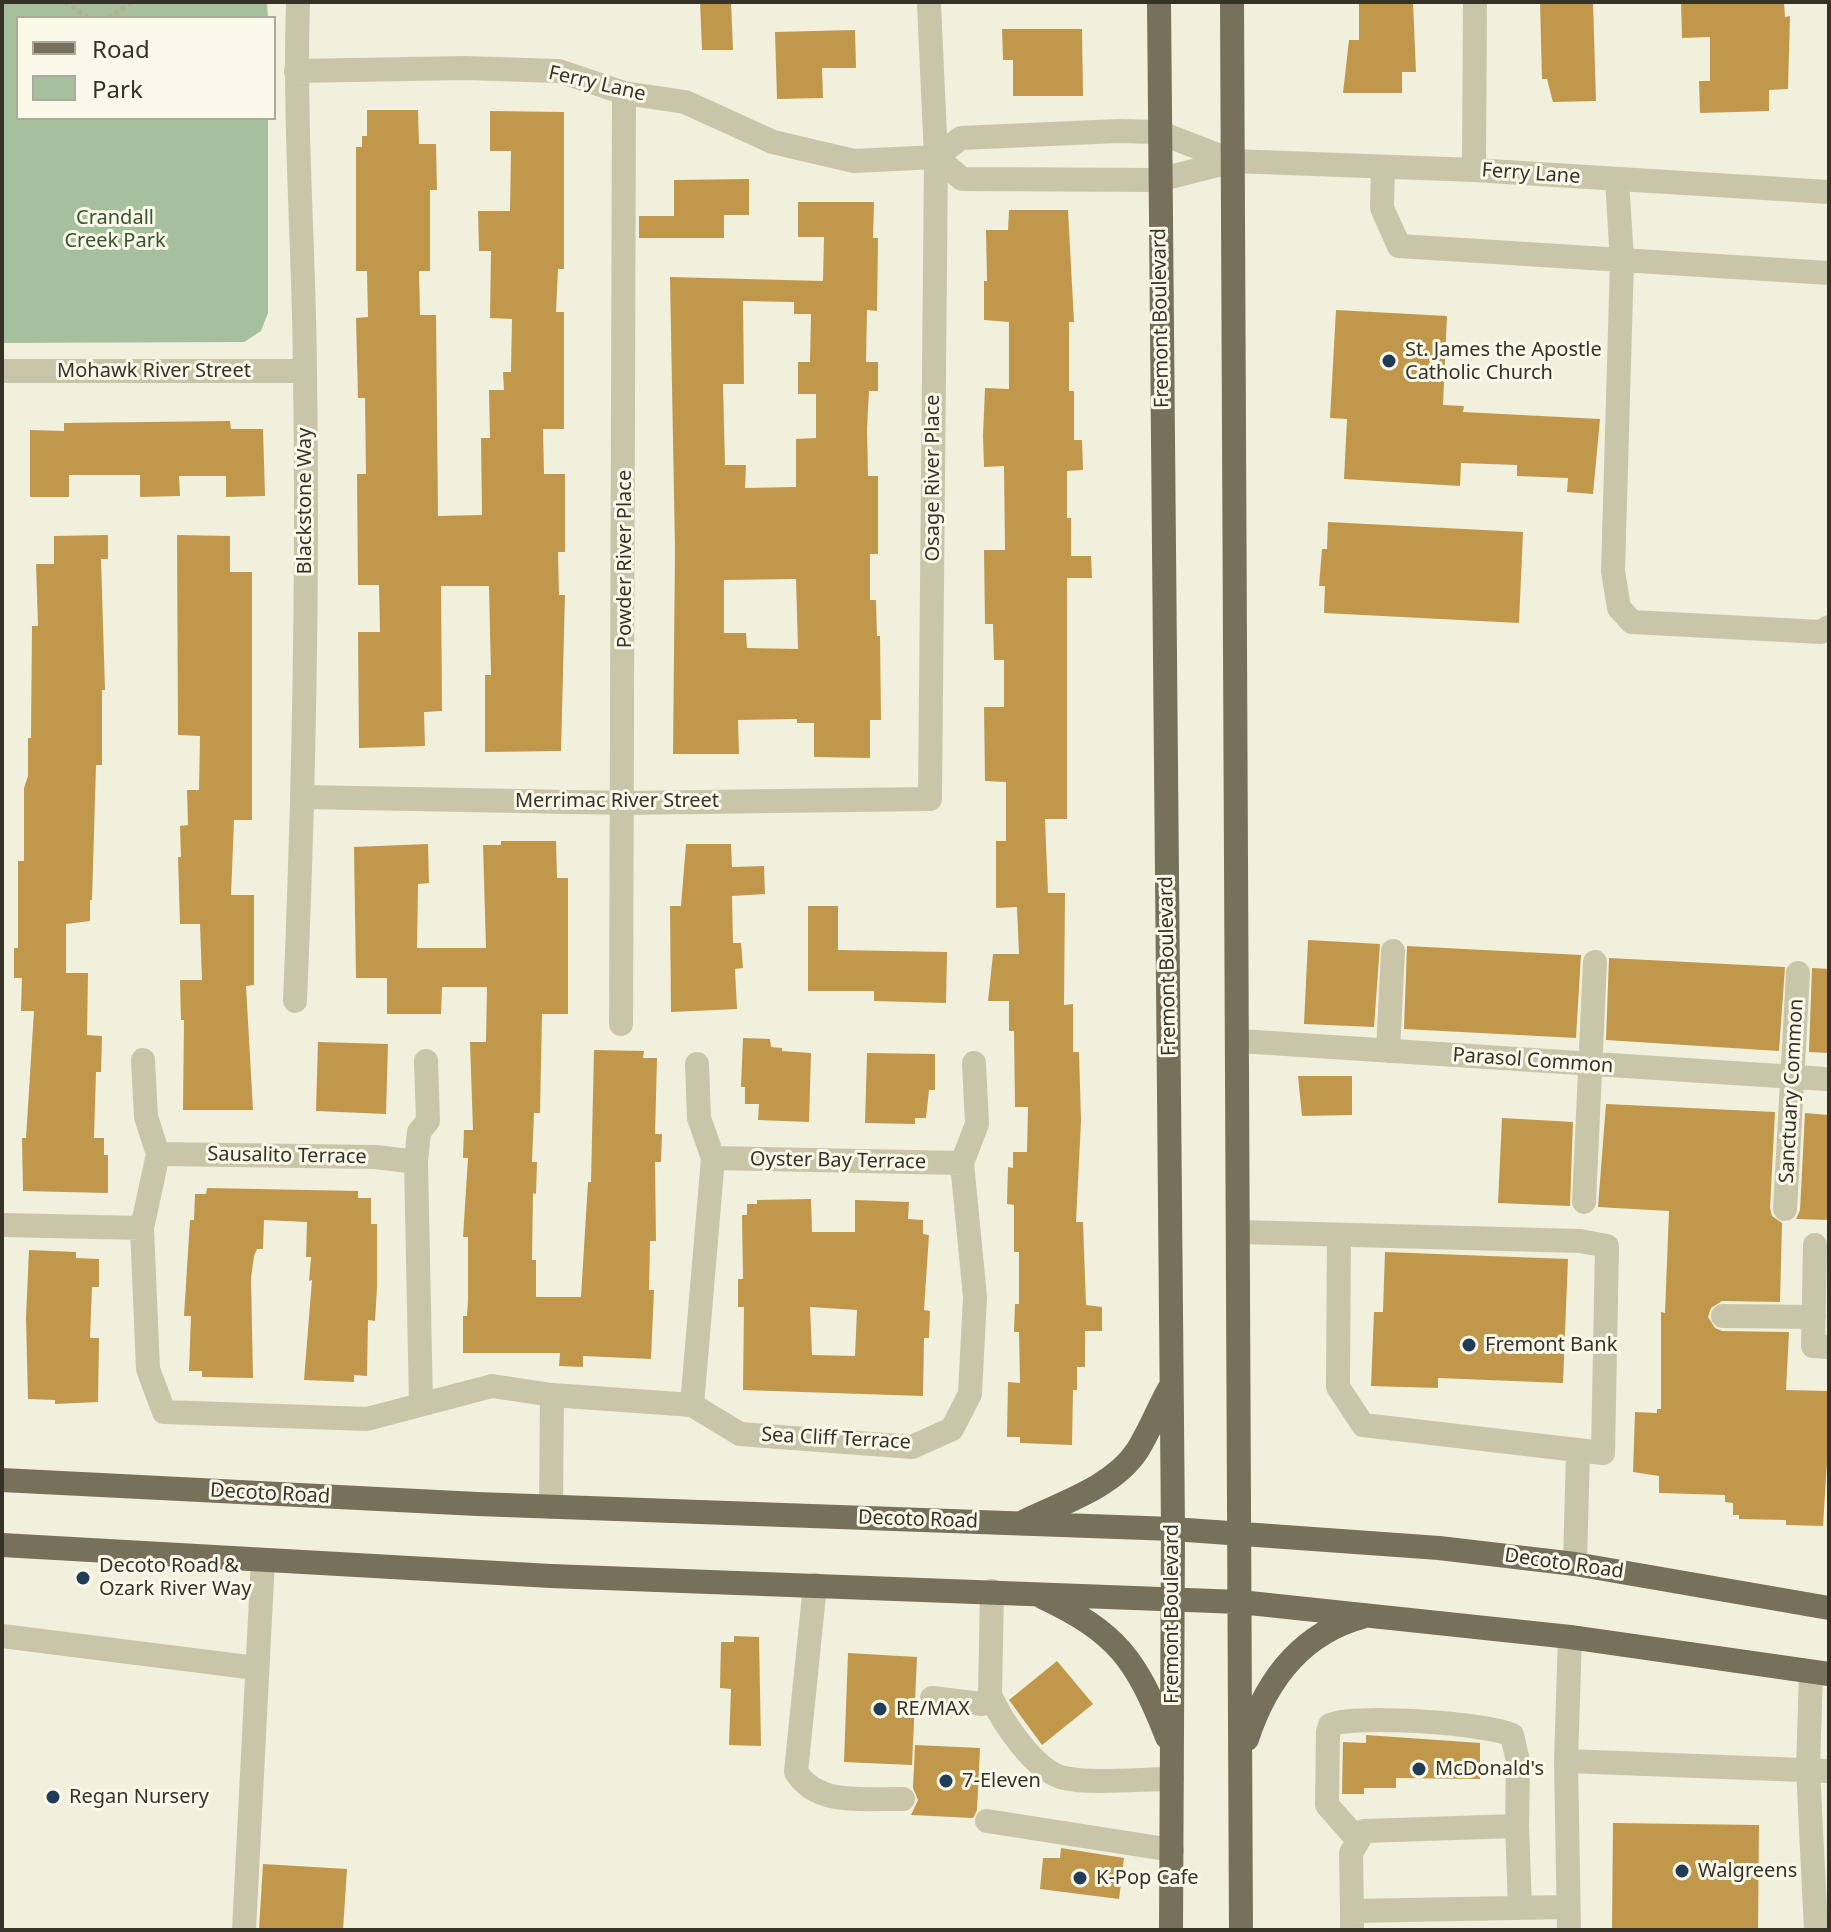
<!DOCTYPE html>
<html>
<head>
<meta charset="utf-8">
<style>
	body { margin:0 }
	#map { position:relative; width:1831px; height:1932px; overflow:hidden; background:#f1f0dc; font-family:"Noto Sans",sans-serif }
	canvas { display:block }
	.frame { position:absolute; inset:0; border:4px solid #363228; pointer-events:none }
	.legend { position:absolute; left:16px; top:16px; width:260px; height:104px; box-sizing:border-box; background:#f9f8e9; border:2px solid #aba99c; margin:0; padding:10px 14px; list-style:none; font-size:24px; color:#363228 }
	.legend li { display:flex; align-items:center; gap:16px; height:40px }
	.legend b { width:40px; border:2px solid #aba99c }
</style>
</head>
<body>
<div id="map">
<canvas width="1831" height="1932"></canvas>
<div class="frame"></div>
<ul class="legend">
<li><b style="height:10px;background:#77705a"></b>Road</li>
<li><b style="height:22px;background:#a6c09d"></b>Park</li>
</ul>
</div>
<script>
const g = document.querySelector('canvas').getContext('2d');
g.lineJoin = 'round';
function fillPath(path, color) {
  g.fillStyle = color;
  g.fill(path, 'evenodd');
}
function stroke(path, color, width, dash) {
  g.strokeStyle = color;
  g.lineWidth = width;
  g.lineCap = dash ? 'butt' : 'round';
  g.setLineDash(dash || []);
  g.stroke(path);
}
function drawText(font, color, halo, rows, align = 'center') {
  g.font = font + ' "Noto Sans",sans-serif';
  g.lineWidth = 6;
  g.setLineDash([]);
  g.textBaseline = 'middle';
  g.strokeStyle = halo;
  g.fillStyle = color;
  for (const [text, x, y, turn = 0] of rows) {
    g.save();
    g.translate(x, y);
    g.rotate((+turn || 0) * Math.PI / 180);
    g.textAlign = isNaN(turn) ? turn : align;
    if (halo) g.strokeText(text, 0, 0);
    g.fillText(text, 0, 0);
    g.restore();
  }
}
const green = new Path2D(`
	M 2,2 L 267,2 L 268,18 L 18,18 L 18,118 L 268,118 L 268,313 L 261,331 L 244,342 L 2,343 Z`);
const building = new Path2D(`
	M 700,2 L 731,2 L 733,50 L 702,50 Z
	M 1359,2 L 1413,2 L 1416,72 L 1402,72 L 1402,93 L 1343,93 L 1349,40 L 1359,40 Z
	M 1540,2 L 1593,2 L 1596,101 L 1553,102 L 1547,79 L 1542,79 Z
	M 1681,2 L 1784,2 L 1785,17 L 1790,16 L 1788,89 L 1769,90 L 1769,111 L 1700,113 L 1699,81 L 1710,81 L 1710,37 L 1682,38 Z
	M 1002,29 L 1082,29 L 1083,96 L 1013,96 L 1013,60 L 1003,60 Z
	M 855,30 L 856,68 L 822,68 L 823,98 L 777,99 L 775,32 Z
	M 367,110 L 418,110 L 419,144 L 436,144 L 437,190 L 430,190 L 430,271 L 419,271 L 420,315 L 436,315 L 438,516 L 482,515 L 481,438 L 490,438 L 489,390 L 504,390 L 503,372 L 511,372 L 512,319 L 490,318 L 491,251 L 479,251 L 478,211 L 510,211 L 511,151 L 490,151 L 490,111 L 564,112 L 564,269 L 558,269 L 556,312 L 564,312 L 564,429 L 543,429 L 544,474 L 565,474 L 565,552 L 558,552 L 559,595 L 565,595 L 561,751 L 485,752 L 485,675 L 491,675 L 489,586 L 441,586 L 442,711 L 424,712 L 425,746 L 359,748 L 358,632 L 380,632 L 379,585 L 358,585 L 357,474 L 366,474 L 365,398 L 358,398 L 356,318 L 368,317 L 367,271 L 356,271 L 356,147 L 362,147 L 362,136 L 367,136 Z
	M 749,179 L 749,215 L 724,215 L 724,238 L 639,238 L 639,216 L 674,216 L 674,180 Z
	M 798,202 L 874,202 L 873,238 L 878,238 L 877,311 L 867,310 L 866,362 L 878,362 L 878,391 L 869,391 L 867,428 L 868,476 L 878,476 L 878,554 L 870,554 L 870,600 L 876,600 L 877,636 L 880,636 L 881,720 L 870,720 L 870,758 L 814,757 L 814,723 L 797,723 L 797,719 L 738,720 L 739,754 L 673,754 L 675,550 L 670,277 L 823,281 L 824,237 L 798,237 ZM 743,301 L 794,302 L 794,314 L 811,314 L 810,362 L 798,362 L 798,394 L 816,394 L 816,438 L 796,439 L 796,487 L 745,488 L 746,465 L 725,465 L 723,384 L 744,384 ZM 796,579 L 798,649 L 747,648 L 746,633 L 724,633 L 724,580 Z
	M 1009,210 L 1068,210 L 1074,322 L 1069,322 L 1069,391 L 1074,391 L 1074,440 L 1082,440 L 1083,470 L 1067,471 L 1067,518 L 1071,518 L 1071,556 L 1091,556 L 1092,578 L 1067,578 L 1067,819 L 1045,819 L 1048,893 L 1065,893 L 1064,1005 L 1073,1004 L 1073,1052 L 1079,1052 L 1081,1121 L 1076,1222 L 1083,1222 L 1086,1305 L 1102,1307 L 1102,1331 L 1085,1331 L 1085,1367 L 1077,1367 L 1077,1390 L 1073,1390 L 1072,1445 L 1020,1443 L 1020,1437 L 1007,1437 L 1008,1382 L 1020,1383 L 1019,1332 L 1014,1332 L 1015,1304 L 1019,1304 L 1019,1252 L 1014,1252 L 1014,1205 L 1007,1204 L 1008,1167 L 1013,1168 L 1013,1152 L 1027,1152 L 1028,1107 L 1015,1107 L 1014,1031 L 1009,1031 L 1009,1001 L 988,1001 L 993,954 L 1019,954 L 1017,907 L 996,908 L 996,841 L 1006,841 L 1006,782 L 985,781 L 984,707 L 1004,707 L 1004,660 L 994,660 L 993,624 L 985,624 L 984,550 L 1005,550 L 1004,466 L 984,467 L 983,436 L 985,388 L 1009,389 L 1009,322 L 984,320 L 984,281 L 987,281 L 986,230 L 1008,230 Z
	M 1336,310 L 1447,316 L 1443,405 L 1464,406 L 1463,412 L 1600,419 L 1593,494 L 1567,492 L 1568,478 L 1517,476 L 1517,465 L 1461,463 L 1460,486 L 1344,479 L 1347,419 L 1330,418 Z
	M 230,421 L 231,429 L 263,429 L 265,496 L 226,497 L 226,476 L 179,476 L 180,496 L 140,497 L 140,475 L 69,475 L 69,497 L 30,497 L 30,430 L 64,431 L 64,423 Z
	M 1328,522 L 1523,532 L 1519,623 L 1324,613 L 1325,586 L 1319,586 L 1322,549 L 1327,549 Z
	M 108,535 L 108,559 L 101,559 L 105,690 L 102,690 L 102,765 L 96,765 L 92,900 L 90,900 L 90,921 L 66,924 L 66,973 L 88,973 L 87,1035 L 102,1036 L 101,1072 L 96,1072 L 94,1138 L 104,1138 L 104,1155 L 108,1155 L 108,1193 L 23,1191 L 22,1138 L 26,1138 L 34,1011 L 21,1011 L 22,978 L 14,978 L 14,948 L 18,948 L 18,861 L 24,861 L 24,788 L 28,776 L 28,738 L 31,738 L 32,626 L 38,626 L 36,564 L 54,564 L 54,536 Z
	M 177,535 L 230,536 L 230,572 L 252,572 L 252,820 L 234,820 L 231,895 L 254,895 L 254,985 L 246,986 L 253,1110 L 183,1110 L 184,1020 L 181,1020 L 180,980 L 202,980 L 200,924 L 180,924 L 178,857 L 181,857 L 180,826 L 188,825 L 187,790 L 199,790 L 200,736 L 178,735 Z
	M 501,841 L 556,841 L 557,878 L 568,878 L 568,1014 L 542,1014 L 540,1113 L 534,1113 L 532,1162 L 537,1162 L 536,1194 L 533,1193 L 532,1260 L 536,1260 L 536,1297 L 581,1297 L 588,1182 L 591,1182 L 594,1050 L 644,1051 L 643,1058 L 657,1058 L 655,1134 L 662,1134 L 661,1162 L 655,1162 L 656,1241 L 650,1241 L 649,1290 L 654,1290 L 651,1359 L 583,1356 L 583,1367 L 559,1366 L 560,1353 L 463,1353 L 463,1316 L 467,1316 L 468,1300 L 468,1237 L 463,1237 L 468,1158 L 463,1158 L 464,1130 L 473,1130 L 470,1042 L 486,1042 L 487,987 L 442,987 L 441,1014 L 387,1014 L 387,978 L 356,978 L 354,847 L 428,844 L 429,883 L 418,884 L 417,948 L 486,948 L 483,845 L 501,845 Z
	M 686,844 L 731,844 L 732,867 L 764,866 L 765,894 L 732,896 L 733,943 L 741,943 L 743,968 L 735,969 L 737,1009 L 671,1012 L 670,906 L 681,906 Z
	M 808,906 L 838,906 L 838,950 L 947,952 L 946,1003 L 874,1001 L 874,991 L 808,991 Z
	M 1308,940 L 1380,944 L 1374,1027 L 1304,1024 Z
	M 1407,946 L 1581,955 L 1576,1038 L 1404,1029 Z
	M 1609,958 L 1785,967 L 1779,1051 L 1606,1040 Z
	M 1812,968 L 1829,969 L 1829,1053 L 1809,1052 Z
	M 743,1038 L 770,1039 L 771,1047 L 782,1048 L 782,1051 L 811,1053 L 809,1122 L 758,1120 L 759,1104 L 745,1104 L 745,1087 L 741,1087 Z
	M 318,1042 L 388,1044 L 386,1114 L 316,1111 Z
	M 867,1053 L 935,1054 L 935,1090 L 929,1090 L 926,1118 L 915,1118 L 915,1124 L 865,1123 Z
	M 1298,1076 L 1352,1076 L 1352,1115 L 1302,1116 Z
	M 1606,1104 L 1775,1112 L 1770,1208 L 1772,1216 L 1782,1223 L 1780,1302 L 1722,1301 L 1711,1308 L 1708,1317 L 1715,1328 L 1722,1331 L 1789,1332 L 1786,1390 L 1827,1391 L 1828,1446 L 1823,1526 L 1786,1525 L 1786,1520 L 1739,1519 L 1739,1515 L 1733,1515 L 1733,1503 L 1725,1502 L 1725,1495 L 1659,1493 L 1659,1476 L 1633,1472 L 1635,1412 L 1657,1413 L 1657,1409 L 1661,1409 L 1661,1312 L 1665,1313 L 1669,1211 L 1598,1207 Z
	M 1805,1113 L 1829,1115 L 1829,1220 L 1796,1219 L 1800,1210 Z
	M 1502,1118 L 1573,1122 L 1570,1206 L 1498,1203 Z
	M 207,1188 L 358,1191 L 358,1198 L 371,1198 L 371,1224 L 377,1224 L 377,1287 L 375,1321 L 368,1320 L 367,1376 L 354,1375 L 354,1382 L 304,1380 L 312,1280 L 309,1281 L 311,1257 L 306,1257 L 307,1222 L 264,1220 L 263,1249 L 257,1249 L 254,1256 L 251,1278 L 253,1378 L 202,1377 L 202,1371 L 189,1371 L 191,1316 L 184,1316 L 190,1220 L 194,1220 L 195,1194 L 206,1194 Z
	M 811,1199 L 812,1232 L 855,1232 L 855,1200 L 909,1202 L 908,1219 L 923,1220 L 923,1234 L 929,1235 L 924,1310 L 930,1311 L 929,1338 L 924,1338 L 923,1396 L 743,1390 L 744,1307 L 738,1307 L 738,1279 L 743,1279 L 742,1215 L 747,1215 L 747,1204 L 757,1204 L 757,1200 ZM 810,1307 L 857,1310 L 855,1356 L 812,1355 Z
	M 29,1250 L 76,1252 L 76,1258 L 99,1259 L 99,1287 L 92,1287 L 90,1338 L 99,1338 L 98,1402 L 55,1404 L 55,1400 L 28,1399 L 26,1318 Z
	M 1385,1252 L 1568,1259 L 1563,1383 L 1438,1378 L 1438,1388 L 1371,1386 L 1374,1312 L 1383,1312 Z
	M 734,1636 L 759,1637 L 761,1746 L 729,1745 L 731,1689 L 720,1688 L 721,1642 L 734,1642 Z
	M 848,1653 L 917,1657 L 912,1765 L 844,1762 Z
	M 1057,1661 L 1093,1704 L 1042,1745 L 1009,1700 Z
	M 1366,1735 L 1480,1743 L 1480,1779 L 1396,1778 L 1396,1788 L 1364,1788 L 1364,1794 L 1342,1794 L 1343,1742 L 1366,1743 Z
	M 915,1745 L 980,1748 L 977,1810 L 973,1818 L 911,1815 L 918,1800 L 913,1788 Z
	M 1613,1823 L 1759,1825 L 1758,1930 L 1612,1930 Z
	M 1061,1848 L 1124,1858 L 1119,1899 L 1040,1889 L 1043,1858 L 1060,1858 Z
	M 263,1864 L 347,1869 L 343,1930 L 259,1930 Z`);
const path = new Path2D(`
	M 65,2 L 89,18
	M 108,18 L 132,2`);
const minor = new Path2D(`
	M 296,71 L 465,68 L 559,71 L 624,93 L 685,102 L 773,142 L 854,161 L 936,157 L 961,138 L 1118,131 L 1158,132 L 1233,161
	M 936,157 L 962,179 L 1158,180 L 1233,161 L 1474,170 L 1829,192
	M 1383,167 L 1382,208 L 1399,246 L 1829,273
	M 1474,170 L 1475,2
	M 1617,180 L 1622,260 L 1613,571 L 1619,608 L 1632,622 L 1821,632 L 1829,627
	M 2,371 L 305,371
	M 304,797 L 625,803 L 930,799 L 936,157 L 929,5
	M 295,1001 C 304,791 308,581 305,371 C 304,248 294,125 298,2
	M 621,1024 L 624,93
	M 1239,1041 L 1826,1079
	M 1388,1051 L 1393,951
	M 158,1154 L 376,1157 L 416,1162
	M 713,1158 L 962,1163
	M 1584,1202 L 1595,962
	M 1785,1209 L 1798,973
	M 2,1225 L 142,1228 L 148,1369 L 164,1412 L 367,1419 L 492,1386 L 552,1395 L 692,1405 L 740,1434 L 912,1447 L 952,1429 L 970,1394 L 975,1297 L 962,1163 L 977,1124 L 974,1063
	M 142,1228 L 158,1154 L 146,1117 L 143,1060
	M 1239,1232 L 1580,1241 L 1607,1246 L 1603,1453 L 1363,1425 L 1338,1387 L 1339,1237
	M 1815,1245 L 1813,1346 L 1829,1347
	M 1723,1316 L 1814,1317
	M 421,1404 L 416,1162 L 419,1132 L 428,1121 L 426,1061
	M 692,1405 L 713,1158 L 699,1118 L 697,1064
	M 551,1507 L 552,1395
	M 1575,1564 L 1578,1451
	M 815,1585 L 796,1772 C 818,1807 866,1798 903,1799
	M 2,1636 L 256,1668
	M 1570,1637 L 1566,1761 L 1829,1771
	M 1811,1672 L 1808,1769 L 1816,1930
	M 990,1695 C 1002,1721 1034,1771 1064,1778 C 1090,1784 1142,1779 1172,1779
	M 932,1698 L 982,1704 L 990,1695 L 992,1591
	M 1566,1761 L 1569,1930
	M 987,1821 L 1172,1850
	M 1358,1840 L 1327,1805 L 1328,1732 L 1330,1725 C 1356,1714 1486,1723 1512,1735 L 1518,1761 L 1517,1826
	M 1352,1911 L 1351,1853 L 1364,1831 L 1517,1826 L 1520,1908
	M 244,1930 L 263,1560
	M 1352,1930 L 1352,1911 L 1568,1907`);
const major = new Path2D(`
	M 1159,2 L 1173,1529 L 1171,1930
	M 1232,2 L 1241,1930
	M 2,1480 L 477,1504 L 1173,1529 L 1439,1548 L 1575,1564 L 1829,1608
	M 1025,1521 C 1062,1503 1113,1487 1137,1451 C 1149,1432 1158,1409 1169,1389
	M 2,1545 L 551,1576 L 1240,1602 L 1570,1637 L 1829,1674
	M 1042,1597 C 1118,1633 1136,1659 1167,1737
	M 1247,1739 C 1266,1681 1300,1634 1362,1617`);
const markers = [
	[1389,361,8,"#203c56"],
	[1469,1345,8,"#203c56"],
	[83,1578,8,"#203c56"],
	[880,1709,8,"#203c56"],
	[1419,1769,8,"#203c56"],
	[946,1781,8,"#203c56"],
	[53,1797,8,"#203c56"],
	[1682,1871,8,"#203c56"],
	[1080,1878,8,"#203c56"]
];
const streetNames = [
	["Ferry Lane",597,84,13],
	["Ferry Lane",1531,174,4],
	["Fremont Boulevard",1161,318,-91],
	["Mohawk River Street",154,371],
	["Osage River Place",933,478,-90],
	["Blackstone Way",305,501,-90],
	["Powder River Place",625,559,-90],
	["Merrimac River Street",617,801],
	["Fremont Boulevard",1168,966,-91],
	["Parasol Common",1533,1061,4],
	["Sanctuary Common",1792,1091,-87],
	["Sausalito Terrace",287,1156,1],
	["Oyster Bay Terrace",838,1161,1],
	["Sea Cliff Terrace",836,1439,3],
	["Decoto Road",270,1494,3],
	["Decoto Road",918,1520,2],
	["Decoto Road",1564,1564,8],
	["Fremont Boulevard",1172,1614,-90]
];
const parkNames = [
	["Crandall",115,218],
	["Creek Park",115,241]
];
const poiNames = [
	["St. James the Apostle",1405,350],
	["Catholic Church",1405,373],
	["Fremont Bank",1485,1345],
	["Decoto Road &",99,1566],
	["Ozark River Way",99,1589],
	["RE/MAX",896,1709],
	["McDonald's",1435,1769],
	["7-Eleven",962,1781],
	["Regan Nursery",69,1797],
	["Walgreens",1698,1871],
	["K-Pop Cafe",1096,1878]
];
fillPath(green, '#a6c09d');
fillPath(building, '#c1984b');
stroke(path, '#b4af93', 5, [4, 4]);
stroke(minor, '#c9c5a9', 24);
stroke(major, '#77705a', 24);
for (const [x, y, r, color] of markers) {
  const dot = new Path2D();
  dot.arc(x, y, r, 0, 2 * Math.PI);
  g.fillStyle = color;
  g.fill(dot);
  stroke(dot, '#f9f8e9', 3);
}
drawText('20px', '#363228', '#f9f8e9', streetNames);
drawText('20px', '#35532d', '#f9f8e9', parkNames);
drawText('20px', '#363228', '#f9f8e9', poiNames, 'left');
</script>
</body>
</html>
